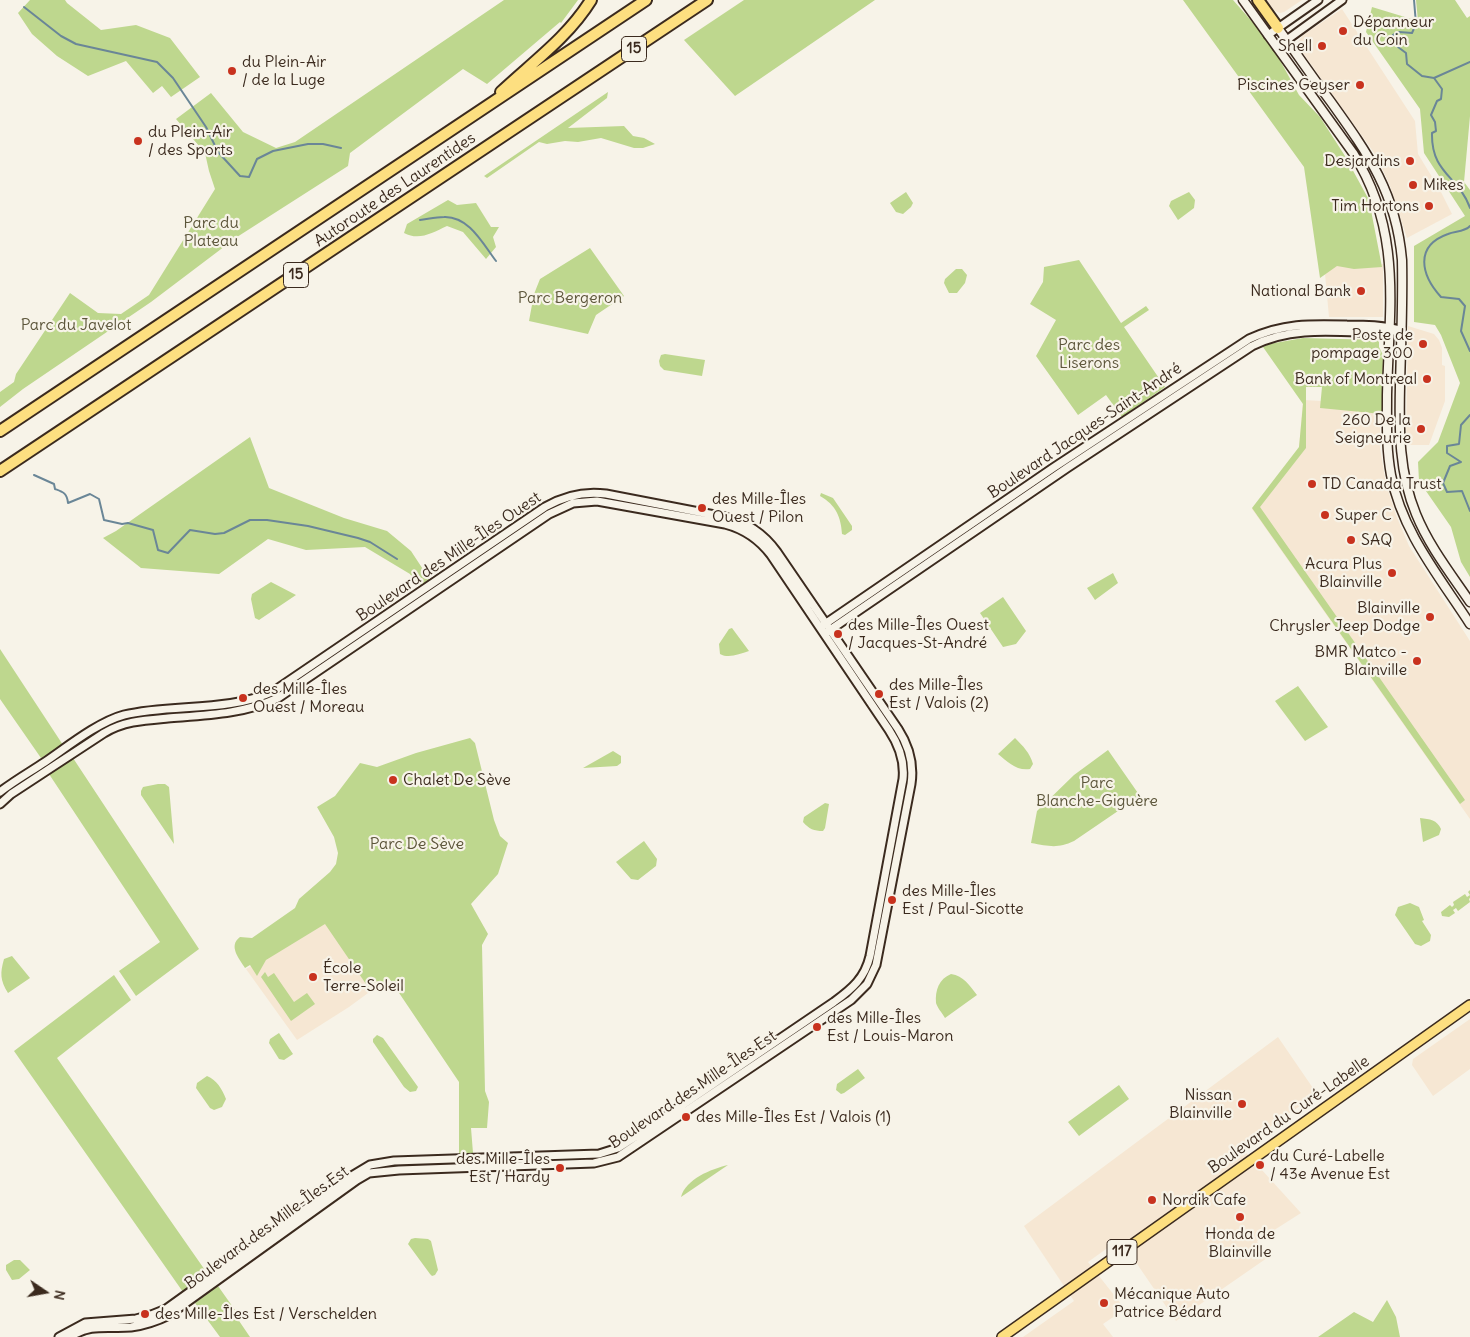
<!DOCTYPE html>
<html>
<head>
<meta charset="utf-8">
<style>
	body { margin:0 }
	#map { position:relative; width:1470px; height:1337px; overflow:hidden; background:#f7f3e8; font-family:Delius,sans-serif }
	canvas { display:block }
	.north { position:absolute; left:20px; top:1267px; width:50px; height:50px; -webkit-text-stroke:4px #f7f3e8; paint-order:stroke; rotate:102deg; font-size:14px; font-weight:700; line-height:20px; text-align:center; color:#3b2a1e }
	.north::after { content:''; display:block; margin:auto; width:18px; height:22px; background:#3b2a1e; clip-path:polygon(50% 0,100% 100%,50% 72%,0 100%) }
</style>
</head>
<body>
<div id="map">
<canvas width="1470" height="1337"></canvas>
<div class="north">N</div>
</div>
<script>
const g = document.querySelector('canvas').getContext('2d');
g.lineJoin = 'round';
function fillPath(path, color) {
  g.fillStyle = color;
  g.fill(path, 'evenodd');
}
function stroke(path, color, width, dash) {
  g.strokeStyle = color;
  g.lineWidth = width;
  g.lineCap = dash ? 'butt' : 'round';
  g.setLineDash(dash || []);
  g.stroke(path);
}
function drawText(font, color, halo, rows, align = 'center') {
  g.font = font + ' Delius,sans-serif';
  g.lineWidth = 4.5;
  g.setLineDash([]);
  g.textBaseline = 'middle';
  g.strokeStyle = halo;
  g.fillStyle = color;
  for (const [text, x, y, turn = 0] of rows) {
    g.save();
    g.translate(x, y);
    g.rotate((+turn || 0) * Math.PI / 180);
    g.textAlign = isNaN(turn) ? turn : align;
    if (halo) g.strokeText(text, 0, 0);
    g.fillText(text, 0, 0);
    g.restore();
  }
}
const built = new Path2D(`
	M 1266,0 L 1302,0 L 1284,12 L 1280,13 L 1275,11 Z
	M 1342,9 L 1415,121 L 1418,154 L 1440,190 L 1452,214 L 1407,238 L 1390,186 L 1377,157 L 1298,46 L 1298,42 L 1303,35 Z
	M 1324,263 L 1383,264 L 1383,317 L 1329,317 Z
	M 1408,326 L 1434,334 L 1439,340 L 1442,348 L 1442,365 L 1445,366 L 1445,401 L 1429,445 L 1406,445 Z
	M 1303,400 L 1380,404 L 1380,448 L 1386,484 L 1396,515 L 1409,546 L 1470,641 L 1470,819 L 1252,509 L 1299,448 Z
	M 335,917 L 379,985 L 349,1007 L 297,1040 L 246,969 Z
	M 1470,1019 L 1470,1069 L 1433,1096 L 1412,1065 L 1413,1059 Z
	M 1278,1037 L 1317,1094 L 1241,1147 L 1301,1213 L 1257,1241 L 1267,1258 L 1176,1321 L 1120,1239 L 1088,1262 L 1125,1309 L 1103,1324 L 1113,1337 L 1023,1337 L 1074,1301 L 1024,1226 Z`);
const green = new Path2D(`
	M 30,0 L 65,0 L 67,3 L 101,30 L 136,25 L 170,38 L 200,77 L 171,97 L 162,86 L 153,93 L 126,61 L 88,76 L 57,56 L 32,34 L 18,13 Z
	M 504,0 L 578,0 L 561,23 L 560,22 L 487,84 L 463,69 L 350,153 L 348,166 L 237,237 L 151,302 L 23,389 L 0,407 L 0,392 L 14,382 L 16,374 L 70,293 L 98,313 L 121,314 L 149,295 L 215,189 L 209,171 L 205,153 L 176,119 L 211,93 L 243,132 L 276,148 L 295,142 Z
	M 744,0 L 875,0 L 735,96 L 684,40 Z
	M 1183,0 L 1233,0 L 1270,42 L 1299,95 L 1320,117 L 1345,156 L 1369,200 L 1382,267 L 1354,269 L 1337,266 L 1320,278 L 1304,167 Z
	M 1416,0 L 1455,0 L 1467,18 L 1470,16 L 1470,116 L 1464,182 L 1470,190 L 1470,577 L 1461,562 L 1451,527 L 1419,481 L 1418,462 L 1438,442 L 1460,383 L 1441,335 L 1435,325 L 1414,322 L 1414,246 L 1465,216 L 1424,153 L 1420,109 L 1366,32 L 1372,7 L 1418,21 Z
	M 608,92 L 607,98 L 568,128 L 624,126 L 633,136 L 644,138 L 655,144 L 643,148 L 634,148 L 601,138 L 578,142 L 565,141 L 547,144 L 539,142 L 487,178 L 484,176 Z
	M 906,192 L 913,203 L 911,207 L 903,214 L 896,212 L 890,203 Z
	M 1189,192 L 1195,200 L 1194,208 L 1178,220 L 1169,206 L 1171,201 Z
	M 448,200 L 457,205 L 476,203 L 491,227 L 499,227 L 493,237 L 496,247 L 486,259 L 463,232 L 447,226 C 432,233 419,241 404,233 L 407,224 Z
	M 590,248 L 624,296 L 596,315 L 588,334 L 529,321 L 534,294 L 540,279 Z
	M 1079,260 L 1121,323 L 1146,306 L 1149,310 L 1124,327 L 1165,387 L 1122,417 L 1106,395 L 1078,415 L 1036,356 L 1056,320 L 1030,304 L 1043,282 L 1044,267 Z
	M 956,269 L 962,269 L 967,275 L 965,283 L 957,293 L 949,293 L 944,283 L 945,279 Z
	M 1303,338 L 1379,340 L 1379,347 L 1383,355 L 1382,414 L 1320,408 L 1322,387 L 1306,387 L 1306,448 L 1260,507 L 1465,800 L 1460,804 L 1252,508 L 1299,447 L 1303,404 L 1263,347 L 1269,344 Z
	M 665,354 L 705,360 L 702,376 L 664,370 L 660,366 L 659,361 L 661,355 Z
	M 250,437 L 269,488 L 344,518 L 387,531 L 411,551 L 430,580 L 418,586 L 410,574 L 365,547 L 306,550 L 268,539 L 219,574 L 141,568 L 103,538 L 116,531 Z
	M 821,493 L 833,498 L 852,526 L 852,530 L 845,535 L 842,534 C 841,517 836,505 820,496 Z
	M 1113,573 L 1118,583 L 1095,600 L 1087,588 Z
	M 271,582 L 296,595 L 259,620 L 255,618 L 251,599 L 252,594 Z
	M 1003,597 L 1026,631 L 1016,644 L 1003,647 L 980,613 Z
	M 732,628 L 749,651 C 739,654 729,659 720,654 L 719,644 L 729,629 Z
	M 0,649 L 63,745 L 41,758 L 0,699 Z
	M 1298,686 L 1328,727 L 1305,741 L 1275,701 Z
	M 470,738 L 475,743 L 494,820 L 500,836 L 508,843 L 498,874 L 471,904 L 488,934 L 482,945 L 485,1091 L 489,1102 L 487,1128 L 471,1128 L 473,1153 L 459,1154 L 459,1082 L 389,978 L 379,985 L 377,981 L 368,987 L 325,924 L 266,960 L 257,976 L 250,965 L 245,968 C 239,958 228,946 240,937 L 252,938 L 295,908 L 299,899 L 330,872 L 336,864 L 338,853 L 334,837 L 317,807 L 335,796 L 360,763 L 377,767 L 416,753 Z
	M 1015,738 C 1023,746 1030,753 1033,764 L 1030,769 C 1016,771 1008,762 998,754 Z
	M 1108,750 L 1140,796 L 1074,841 C 1057,849 1049,846 1031,843 L 1037,811 L 1074,775 Z
	M 613,751 L 621,756 L 621,763 L 617,766 L 583,768 Z
	M 73,758 L 199,949 L 136,996 L 119,971 L 160,942 L 49,774 Z
	M 158,784 L 165,784 L 169,787 L 174,844 L 141,795 L 141,791 L 143,787 Z
	M 825,803 L 829,804 L 825,828 L 823,831 C 814,831 809,829 803,822 L 804,817 Z
	M 1420,818 C 1430,819 1437,820 1441,829 L 1439,835 L 1423,842 Z
	M 644,841 L 657,859 L 656,866 L 638,880 L 631,879 L 616,862 Z
	M 1470,890 L 1470,898 L 1469,899 L 1470,902 L 1458,911 L 1456,908 L 1453,910 L 1455,913 L 1449,917 L 1442,916 L 1441,912 L 1450,905 L 1452,907 L 1454,905 L 1453,902 L 1465,894 L 1467,897 L 1470,895 L 1468,892 Z
	M 1410,903 L 1419,907 L 1424,920 L 1422,921 L 1431,935 L 1430,941 L 1421,946 L 1415,944 L 1395,915 L 1398,907 Z
	M 12,956 L 30,978 L 8,993 C 0,980 0,973 4,959 Z
	M 265,972 L 268,977 L 274,973 L 294,1002 L 307,993 L 315,1004 L 291,1021 L 261,977 Z
	M 951,974 C 964,976 969,985 977,995 L 945,1018 C 942,1013 937,1007 936,1003 C 935,990 939,979 951,974 Z
	M 114,975 L 131,1000 L 57,1058 L 207,1273 L 183,1292 L 14,1051 Z
	M 279,1033 L 293,1054 L 284,1060 L 279,1059 L 269,1043 L 270,1039 Z
	M 377,1035 L 383,1038 L 418,1087 L 416,1091 L 410,1092 L 404,1087 L 373,1042 L 373,1039 Z
	M 858,1069 L 865,1078 L 844,1093 L 841,1094 L 836,1090 L 837,1084 Z
	M 207,1076 C 217,1080 222,1089 226,1099 L 222,1107 L 214,1110 L 210,1108 L 196,1088 L 197,1083 Z
	M 1119,1085 L 1129,1099 L 1079,1136 L 1068,1122 Z
	M 728,1165 L 681,1197 C 686,1179 711,1169 728,1165 Z
	M 415,1238 L 428,1239 L 431,1241 L 438,1270 L 435,1275 L 432,1276 L 430,1274 L 408,1244 L 411,1239 Z
	M 14,1260 L 20,1260 L 30,1270 L 19,1279 L 12,1280 L 6,1270 L 6,1265 Z
	M 218,1286 L 235,1310 L 233,1312 L 250,1337 L 220,1337 L 195,1303 Z
	M 1387,1300 L 1396,1317 L 1400,1337 L 1318,1337 L 1354,1312 L 1373,1322 Z`);
const stream = new Path2D(`
	M 1414,0 L 1416,24 L 1412,33 L 1399,32 L 1393,35 L 1398,47 L 1406,53 L 1407,64 L 1422,76 L 1434,78 L 1442,89 L 1441,99 L 1437,101 L 1431,115 L 1435,122 L 1436,131 L 1432,133 C 1431,174 1459,176 1470,208
	M 24,7 L 61,36 L 76,44 L 157,62 L 173,78 L 206,127 L 218,152 L 240,176 L 249,177 L 257,159 L 273,151 L 308,144 L 323,144 L 341,148
	M 1434,78 L 1470,62
	M 420,220 C 428,219 436,217 444,217 C 469,216 483,244 496,261
	M 1470,226 C 1465,232 1455,231 1448,234 C 1414,246 1421,275 1441,297 L 1459,299 L 1465,306 L 1461,331 L 1470,351
	M 1470,415 L 1461,425 L 1459,444 L 1447,446 L 1447,453 L 1461,462 L 1450,466 L 1443,483 L 1447,492 L 1462,491 L 1470,511
	M 34,475 L 54,484 L 55,489 C 63,492 67,493 68,503 L 90,494 L 99,499 L 104,520 L 122,524 L 128,523 L 153,530 L 158,550 L 168,553 L 190,530 L 215,534 L 224,533 L 250,520 L 267,520 L 308,526 L 358,538 L 370,542 L 397,559`);
const tertiary = new Path2D(`
	M 1268,35 L 1318,0
	M 1277,47 L 1342,0
	M 822,626 L 1053,468 L 1249,339 C 1283,323 1311,324 1347,325 C 1366,325 1383,325 1401,330
	M 827,632 L 1067,468 L 1252,346 C 1292,325 1339,332 1383,333 L 1393,331
	M 0,792 C 14,781 30,772 45,762 C 67,747 98,722 124,715 C 173,703 227,713 274,691 L 545,507 C 564,496 584,491 606,494 L 725,517 C 747,522 764,534 777,552 L 898,729 C 909,746 914,764 911,784 L 876,965 L 867,984 L 851,1000 L 618,1157 L 594,1163 L 399,1170 L 369,1173 L 357,1180 L 169,1315 C 157,1321 145,1325 131,1327 C 108,1329 91,1323 70,1337
	M 0,804 L 11,794 L 104,733 C 124,721 145,720 168,718 C 205,715 244,714 278,698 L 549,514 L 573,503 L 597,501 L 725,524 C 744,529 759,539 771,555 L 889,730 C 899,745 905,760 903,779 L 870,956 C 865,978 852,989 834,1002 L 644,1131 L 618,1148 L 599,1154 L 394,1161 L 370,1165 L 350,1177 L 166,1309 L 151,1315 L 136,1319 L 85,1323 L 59,1337`);
const secondary = new Path2D(`
	M 1243,0 L 1353,153 C 1403,232 1389,307 1387,395 C 1387,422 1386,448 1391,475 C 1402,532 1439,576 1470,624
	M 1278,28 C 1296,53 1313,78 1331,102 C 1369,155 1396,193 1402,260 C 1403,302 1401,344 1400,386 C 1399,430 1399,473 1416,514 C 1429,546 1451,574 1470,602`);
const primary = new Path2D(`
	M 1002,1337 L 1470,1005`);
const motorway = new Path2D(`
	M 1258,0 L 1278,28
	M 501,92 C 533,62 568,37 591,0
	M 0,431 L 646,0
	M 0,471 L 707,0`);
const markers = [
	[1343,31,5,"#c8321e"],
	[1322,46,5,"#c8321e"],
	[232,71,5,"#c8321e"],
	[1360,85,5,"#c8321e"],
	[138,141,5,"#c8321e"],
	[1410,161,5,"#c8321e"],
	[1413,185,5,"#c8321e"],
	[1429,206,5,"#c8321e"],
	[1361,291,5,"#c8321e"],
	[1423,344,5,"#c8321e"],
	[1427,379,5,"#c8321e"],
	[1421,429,5,"#c8321e"],
	[1312,484,5,"#c8321e"],
	[702,508,5,"#c8321e"],
	[1325,515,5,"#c8321e"],
	[1351,540,5,"#c8321e"],
	[1392,573,5,"#c8321e"],
	[1430,617,5,"#c8321e"],
	[838,634,5,"#c8321e"],
	[1417,661,5,"#c8321e"],
	[879,694,5,"#c8321e"],
	[243,698,5,"#c8321e"],
	[393,780,5,"#c8321e"],
	[892,900,5,"#c8321e"],
	[313,977,5,"#c8321e"],
	[817,1027,5,"#c8321e"],
	[1242,1104,5,"#c8321e"],
	[686,1117,5,"#c8321e"],
	[1260,1165,5,"#c8321e"],
	[560,1168,5,"#c8321e"],
	[1152,1200,5,"#c8321e"],
	[1240,1217,5,"#c8321e"],
	[1104,1303,5,"#c8321e"],
	[145,1314,5,"#c8321e"]
];
const shields = [
	[634,49,25],
	[296,275,25],
	[1122,1252,30]
];
const shieldNames = [
	["15",634,49],
	["15",296,275],
	["117",1122,1252]
];
const poiNames = [
	["Dépanneur",1353,22],
	["du Coin",1353,40],
	["Shell",1312,46,"right"],
	["du Plein-Air",242,62],
	["/ de la Luge",242,80],
	["Piscines Geyser",1350,85,"right"],
	["du Plein-Air",148,132],
	["/ des Sports",148,150],
	["Desjardins",1400,161,"right"],
	["Mikes",1423,185],
	["Tim Hortons",1419,206,"right"],
	["National Bank",1351,291,"right"],
	["Poste de",1413,335,"right"],
	["pompage 300",1413,353,"right"],
	["Bank of Montreal",1417,379,"right"],
	["260 De la",1411,420,"right"],
	["Seigneurie",1411,438,"right"],
	["TD Canada Trust",1322,484],
	["des Mille-Îles",712,499],
	["Ouest / Pilon",712,517],
	["Super C",1335,515],
	["SAQ",1361,540],
	["Acura Plus",1382,564,"right"],
	["Blainville",1382,582,"right"],
	["Blainville",1420,608,"right"],
	["Chrysler Jeep Dodge",1420,626,"right"],
	["des Mille-Îles Ouest",848,625],
	["/ Jacques-St-André",848,643],
	["BMR Matco -",1407,652,"right"],
	["Blainville",1407,670,"right"],
	["des Mille-Îles",889,685],
	["Est / Valois (2)",889,703],
	["des Mille-Îles",253,689],
	["Ouest / Moreau",253,707],
	["Chalet De Sève",403,780],
	["des Mille-Îles",902,891],
	["Est / Paul-Sicotte",902,909],
	["École",323,968],
	["Terre-Soleil",323,986],
	["des Mille-Îles",827,1018],
	["Est / Louis-Maron",827,1036],
	["Nissan",1232,1095,"right"],
	["Blainville",1232,1113,"right"],
	["des Mille-Îles Est / Valois (1)",696,1117],
	["du Curé-Labelle",1270,1156],
	["/ 43e Avenue Est",1270,1174],
	["des Mille-Îles",550,1159,"right"],
	["Est / Hardy",550,1177,"right"],
	["Nordik Cafe",1162,1200],
	["Honda de",1240,1234,"center"],
	["Blainville",1240,1252,"center"],
	["Mécanique Auto",1114,1294],
	["Patrice Bédard",1114,1312],
	["des Mille-Îles Est / Verschelden",155,1314]
];
const streetNames = [
	["Autoroute des Laurentides",395,190,-34],
	["Boulevard Jacques-Saint-André",1085,431,-34],
	["Boulevard des Mille-Îles Ouest",449,557,-34],
	["Boulevard des Mille-Îles Est",693,1090,-34],
	["Boulevard du Curé-Labelle",1289,1115,-35],
	["Boulevard des Mille-Îles Est",267,1228,-36]
];
const parkNames = [
	["Parc du",211,223],
	["Plateau",211,241],
	["Parc Bergeron",570,298],
	["Parc du Javelot",76,325],
	["Parc des",1089,345],
	["Liserons",1089,363],
	["Parc",1097,783],
	["Blanche-Giguère",1097,801],
	["Parc De Sève",417,844]
];
fillPath(built, '#f6e7d3');
fillPath(green, '#bed78e');
stroke(stream, '#6a8697', 2);
stroke(tertiary, '#3b2a1e', 11);
stroke(secondary, '#3b2a1e', 11);
stroke(primary, '#3b2a1e', 12);
stroke(motorway, '#3b2a1e', 14);
stroke(tertiary, '#f7f3e8', 7);
stroke(secondary, '#f7f3e8', 8);
stroke(primary, '#fddf80', 9);
stroke(motorway, '#fddf80', 10);
for (const [x, y, r, color] of markers) {
  const dot = new Path2D();
  dot.arc(x, y, r, 0, 2 * Math.PI);
  g.fillStyle = color;
  g.fill(dot);
  stroke(dot, '#f7f3e8', 2);
}
for (const [x, y, w] of shields) {
  const box = new Path2D();
  box.roundRect(x - w / 2, y - 12.5, w, 25, 4);
  g.fillStyle = '#f7f3e8';
  g.fill(box);
  stroke(box, '#3b2a1e', 1);
}
drawText('bold 15px', '#3b2a1e', null, shieldNames);
drawText('16px', '#3b2a1e', '#f7f3e8', poiNames, 'left');
drawText('16px', '#3b2a1e', '#f7f3e8', streetNames);
drawText('16px', '#5c553a', '#f7f3e8', parkNames);
</script>
</body>
</html>
